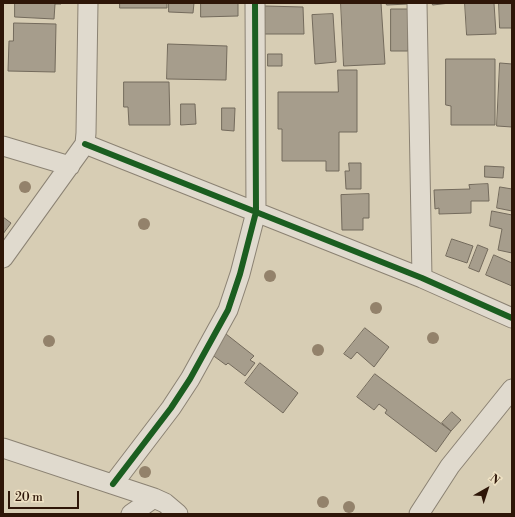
<!DOCTYPE html>
<html>
<head>
<meta charset="utf-8">
<style>
	body { margin:0 }
	#map { position:relative; width:515px; height:517px; overflow:hidden; background:#d7cdb4; font-family:"Libre Bodoni",serif }
	canvas { display:block }
	.frame { position:absolute; inset:0; border:4px solid #2e1608; pointer-events:none }
	.north { position:absolute; left:467px; top:469px; width:40px; height:40px; -webkit-text-stroke:3px #efe2c4; paint-order:stroke; rotate:39deg; font-size:11px; font-weight:700; line-height:16px; text-align:center; color:#2e1608 }
	.north::after { content:''; display:block; margin:auto; width:14px; height:18px; background:#2e1608; clip-path:polygon(50% 0,100% 100%,50% 72%,0 100%) }
	.scale { position:absolute; left:8px; top:491px; width:71px; height:18px; box-sizing:border-box; border:2px solid #2e1608; border-top:0; padding-left:5px; font-size:12px; line-height:14px; white-space:nowrap; color:#2e1608; -webkit-text-stroke:3px #efe2c4; paint-order:stroke }
</style>
</head>
<body>
<div id="map">
<canvas width="515" height="517"></canvas>
<div class="frame"></div>
<div class="north">N</div>
<div class="scale">20 m</div>
</div>
<script>
const g = document.querySelector('canvas').getContext('2d');
g.lineJoin = 'round';
function fillPath(path, color) {
  g.fillStyle = color;
  g.fill(path, 'evenodd');
}
function stroke(path, color, width, dash) {
  g.strokeStyle = color;
  g.lineWidth = width;
  g.lineCap = dash ? 'butt' : 'round';
  g.setLineDash(dash || []);
  g.stroke(path);
}
const building = new Path2D(`
	M 15,3 L 62,3 L 61,4 L 55,4 L 54,19 L 15,17 Z
	M 120,3 L 167,3 L 167,8 L 120,8 Z
	M 169,3 L 194,3 L 193,13 L 169,12 Z
	M 201,3 L 238,3 L 238,16 L 201,17 Z
	M 341,3 L 381,3 L 385,64 L 344,66 Z
	M 386,3 L 408,3 L 408,4 L 387,5 Z
	M 432,3 L 450,3 L 433,5 Z
	M 465,3 L 494,3 L 496,34 L 467,35 Z
	M 499,3 L 512,3 L 512,28 L 500,28 Z
	M 265,6 L 303,7 L 304,34 L 265,34 Z
	M 391,9 L 408,9 L 408,51 L 391,51 Z
	M 333,14 L 336,62 L 315,64 L 312,15 Z
	M 14,23 L 56,24 L 55,72 L 8,71 L 9,41 L 13,41 Z
	M 168,44 L 227,46 L 226,80 L 167,79 Z
	M 268,54 L 282,54 L 282,66 L 268,66 Z
	M 446,59 L 495,59 L 495,125 L 451,125 L 451,106 L 446,105 Z
	M 500,63 L 512,64 L 512,127 L 497,126 Z
	M 338,70 L 357,70 L 357,132 L 339,132 L 339,171 L 326,171 L 326,161 L 282,161 L 282,129 L 278,129 L 278,92 L 338,92 Z
	M 124,82 L 169,82 L 170,125 L 129,125 L 128,107 L 124,107 Z
	M 181,104 L 195,104 L 196,124 L 181,125 Z
	M 222,108 L 235,108 L 234,131 L 222,130 Z
	M 349,163 L 361,163 L 361,189 L 346,189 L 345,171 L 349,171 Z
	M 485,166 L 504,167 L 503,178 L 485,177 Z
	M 488,184 L 489,201 L 471,201 L 471,213 L 439,214 L 439,208 L 435,209 L 434,190 L 470,189 L 469,185 Z
	M 500,187 L 512,189 L 512,211 L 497,208 Z
	M 369,194 L 369,218 L 363,218 L 363,230 L 342,230 L 341,195 Z
	M 492,211 L 512,215 L 512,253 L 498,250 L 502,229 L 490,226 Z
	M 3,217 L 11,223 L 3,234 Z
	M 452,239 L 473,246 L 467,263 L 446,256 Z
	M 478,245 L 488,249 L 479,272 L 469,268 Z
	M 494,255 L 512,263 L 512,286 L 486,275 Z
	M 365,328 L 389,347 L 374,367 L 357,352 L 351,359 L 344,354 Z
	M 226,334 L 254,356 L 250,360 L 255,363 L 245,376 L 228,363 L 226,365 L 211,354 Z
	M 260,363 L 298,393 L 283,413 L 245,383 Z
	M 375,374 L 451,431 L 436,452 L 385,413 L 387,410 L 379,404 L 374,410 L 357,397 Z
	M 452,412 L 461,420 L 451,431 L 442,423 Z`);
const minor = new Path2D(`
	M 417,3 L 422,278
	M 85,144 L 422,278 L 512,318
	M 3,146 L 70,166
	M 3,258 L 85,144 L 86,133 L 88,3
	M 3,448 L 154,498 L 165,503 L 178,514
	M 113,484 L 171,408 L 190,379 L 228,310 L 240,274 L 256,212 L 255,3
	M 131,514 L 154,498
	M 419,514 L 450,466 L 512,389`);
const cycleway = new Path2D(`
	M 85,144 L 422,278 L 512,318
	M 113,484 L 171,408 L 190,379 L 228,310 L 240,274 L 256,212 L 255,3`);
const trees = [
	[25,187],
	[144,224],
	[270,276],
	[376,308],
	[433,338],
	[49,341],
	[318,350],
	[145,472],
	[323,502],
	[349,507]
];
fillPath(building, '#a69d8c');
stroke(building, '#736a5c', 1);
stroke(minor, '#8b8273', 21);
stroke(minor, '#e0dace', 19);
stroke(cycleway, '#1b5e20', 6);
g.fillStyle = '#93826b';
for (const [x, y] of trees) {
  g.beginPath();
  g.arc(x, y, 6, 0, 2 * Math.PI);
  g.fill();
}
</script>
</body>
</html>
